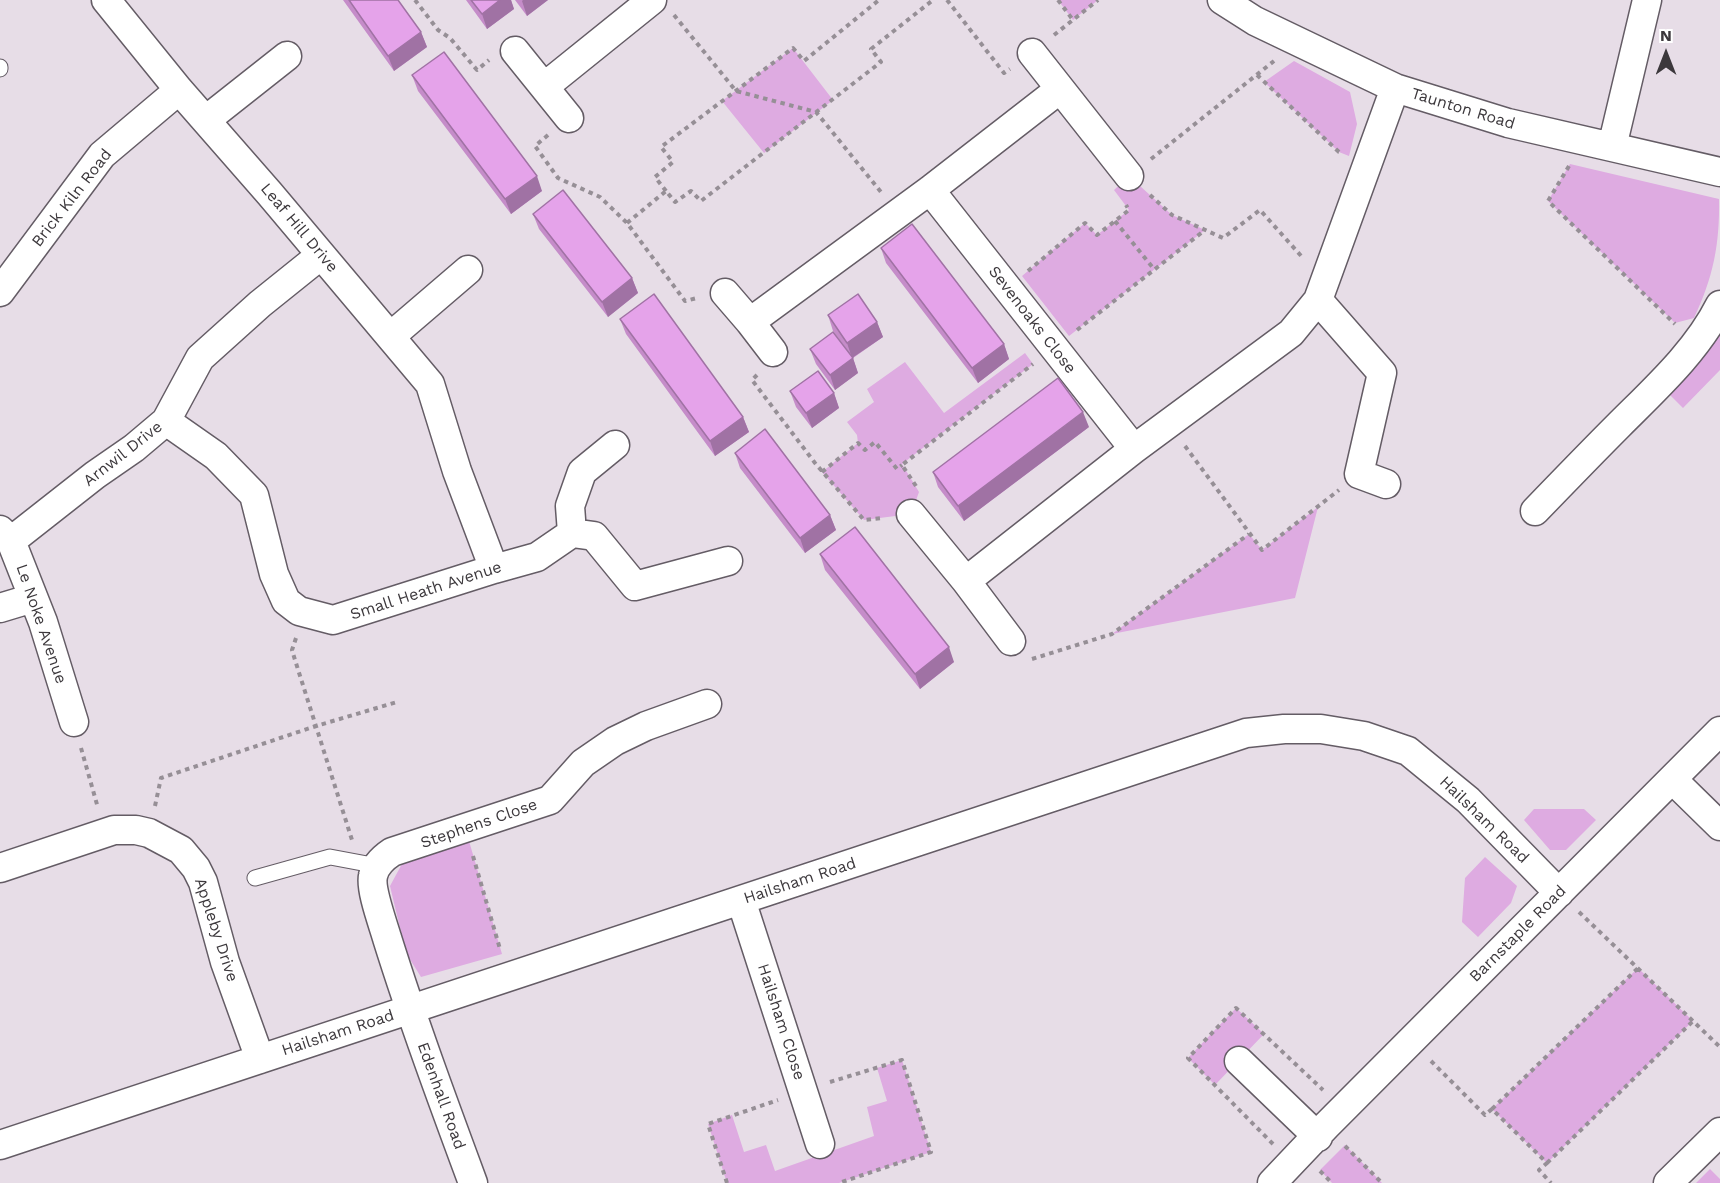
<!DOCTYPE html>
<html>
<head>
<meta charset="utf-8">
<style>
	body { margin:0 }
	#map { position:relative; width:1720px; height:1183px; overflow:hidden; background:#e7dde7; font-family:"Work Sans",sans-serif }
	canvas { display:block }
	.north { position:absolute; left:1636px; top:24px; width:60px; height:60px; -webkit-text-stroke:4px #fff; paint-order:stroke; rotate:0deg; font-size:16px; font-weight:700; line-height:24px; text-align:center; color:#3c383c }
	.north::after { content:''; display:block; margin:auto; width:21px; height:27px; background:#3c383c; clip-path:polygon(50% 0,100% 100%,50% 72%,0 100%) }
</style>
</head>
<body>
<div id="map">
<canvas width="1720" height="1183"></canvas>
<div class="north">N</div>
</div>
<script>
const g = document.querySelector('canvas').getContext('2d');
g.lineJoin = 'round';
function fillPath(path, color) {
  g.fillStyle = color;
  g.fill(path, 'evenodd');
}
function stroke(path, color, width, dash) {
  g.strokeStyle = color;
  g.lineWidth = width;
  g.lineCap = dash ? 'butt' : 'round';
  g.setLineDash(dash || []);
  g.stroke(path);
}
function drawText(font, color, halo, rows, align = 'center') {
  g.font = font + ' "Work Sans",sans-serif';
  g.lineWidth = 4.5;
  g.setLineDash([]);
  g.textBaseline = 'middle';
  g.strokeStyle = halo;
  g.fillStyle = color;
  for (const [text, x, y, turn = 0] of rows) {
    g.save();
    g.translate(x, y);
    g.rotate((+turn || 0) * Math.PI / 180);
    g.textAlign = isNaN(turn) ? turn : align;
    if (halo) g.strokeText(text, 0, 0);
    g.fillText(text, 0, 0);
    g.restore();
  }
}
const green = new Path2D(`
	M 1058,0 L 1098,0 L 1073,20 Z
	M 793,48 L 833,100 L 764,153 L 722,101 Z
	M 1294,61 L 1350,92 L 1357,124 L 1349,156 L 1339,152 L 1264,82 Z
	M 1570,164 L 1719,199 C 1720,244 1713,278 1694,318 L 1675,323 L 1548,201 Z
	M 1129,176 L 1172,215 L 1205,230 L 1069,336 L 1022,276 L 1085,223 L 1097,235 L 1129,210 L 1114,190 Z
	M 1720,331 L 1720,370 L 1683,408 L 1669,394 Z
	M 1025,353 L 1033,364 L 902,464 L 919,492 L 911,514 L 864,520 L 822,472 L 858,443 L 857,435 L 847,422 L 874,402 L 867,389 L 905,362 L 944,413 Z
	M 1318,507 L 1295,598 L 1112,634 L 1249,534 L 1262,550 Z
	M 1534,809 L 1584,809 L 1596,820 L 1566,850 L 1550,850 L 1524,820 Z
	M 469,841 L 502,954 L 421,977 L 406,953 L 390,886 L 403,862 Z
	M 1485,857 L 1517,886 L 1511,903 L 1478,937 L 1462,922 L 1465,878 Z
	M 1638,968 L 1693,1021 L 1547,1163 L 1492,1109 Z
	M 1236,1008 L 1264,1034 L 1215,1085 L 1188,1058 Z
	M 902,1060 L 931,1152 L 839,1183 L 727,1183 L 708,1124 L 732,1115 L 744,1152 L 766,1145 L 775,1171 L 874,1136 L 867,1107 L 887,1101 L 877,1068 Z
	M 1345,1145 L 1382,1183 L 1332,1183 L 1320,1170 Z
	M 1710,1169 L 1720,1179 L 1720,1183 L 1696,1183 Z`);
const path = new Path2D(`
	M 415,0 L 438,30 L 450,38 L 477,70 L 489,60
	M 947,0 L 1004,73 L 1010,69
	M 1058,0 L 1073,20
	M 674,15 L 736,91 L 816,112 L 881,192
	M 1054,35 L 1098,0
	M 1257,75 L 1339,152 L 1342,153
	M 548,135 L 535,146 L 558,178 L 600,197 L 627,223 L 685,301 L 697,298
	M 1151,159 L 1274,61
	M 1569,166 L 1548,201 L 1675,324
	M 666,191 L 655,177 L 673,162 L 661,147 L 793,48 L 804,61 L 879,0
	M 1150,195 L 1172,215 L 1223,238 L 1260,210 L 1303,258
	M 1115,221 L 1154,269
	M 627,223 L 666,191 L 675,202 L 691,191 L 701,201 L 881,62 L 871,49 L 933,0
	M 1028,271 L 1085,223 L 1097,235 L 1129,210 L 1126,205
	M 1077,330 L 1205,230
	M 757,375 L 752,380 L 815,463 L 864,520 L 883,518
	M 1185,446 L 1262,550 L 1339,490
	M 822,472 L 858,443 L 865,450 L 875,442 L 897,469 L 902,465
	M 916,486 L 902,465 L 1033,364
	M 296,638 L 292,650 L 295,660 L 352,840
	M 1032,659 L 1112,634 L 1249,534
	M 81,748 L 98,808
	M 155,806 L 161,778 L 316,726 L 397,702
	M 473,856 L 500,949
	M 1579,912 L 1720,1047
	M 1431,1061 L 1485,1115 L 1492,1109 L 1547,1163 L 1539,1170 L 1551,1183
	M 830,1082 L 902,1060 L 931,1152 L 839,1183
	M 1492,1109 L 1638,968
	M 1273,1144 L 1188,1058 L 1236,1008 L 1323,1090
	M 1345,1146 L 1382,1183
	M 1547,1163 L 1693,1021
	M 1320,1171 L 1332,1183
	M 727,1183 L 708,1124 L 778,1100`);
const service = new Path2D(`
	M 0,67 L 0,69
	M 255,878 L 330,857 L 378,866`);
const minor = new Path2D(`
	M 106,0 L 179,90 L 270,194 L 430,384 L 457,471 L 494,569
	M 1222,0 L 1255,21 L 1395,88 L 1508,123 L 1720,172
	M 515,51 L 569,118
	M 1032,53 L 1129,176
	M 544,87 L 652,0
	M 206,120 L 287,56
	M 1612,147 L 1647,0
	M 930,190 L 1134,449
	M 0,292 L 102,155 L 179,90
	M 725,293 L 750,322 L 773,352
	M 1318,300 L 1382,373 L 1359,474 L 1386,484
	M 750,322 L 930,190 L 1060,89
	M 391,336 L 468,270
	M 166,421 L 216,456 L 254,495 L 274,574 L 286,601 L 299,611 L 333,620 L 494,569 L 537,557 L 572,533 L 594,536 L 635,586 L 728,561
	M 1535,511 C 1563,482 1591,453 1619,425 C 1655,389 1697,351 1720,305
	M 911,514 L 966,581 L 1011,641
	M 0,530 L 11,541 L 43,622 L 74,722
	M 572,533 L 570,506 L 582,472 L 615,445
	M 11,541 L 95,475 L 134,448 L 166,421 L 200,358 L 260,304 L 321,255
	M 966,581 L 1134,449 L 1291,333 L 1318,300 L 1395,88
	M 0,608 L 33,598
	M 1672,779 L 1720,826
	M 0,868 L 114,830 L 136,830 L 149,833 L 181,850 L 196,868 L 203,882 L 225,962 L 260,1059
	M 741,900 L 820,1144
	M 1239,1061 L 1318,1137
	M 0,1145 L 1246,733 L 1284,729 L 1321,729 L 1364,736 L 1408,751 L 1468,800 L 1559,893
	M 473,1183 C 443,1102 413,1021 387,938 C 383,924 370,889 373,876 C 375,865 383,858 392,852 L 550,800 L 583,763 L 615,741 L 646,726 L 707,704
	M 1272,1183 L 1326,1126 L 1720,731
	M 1668,1183 L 1720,1132`);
const wall = new Path2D(`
	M 343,0 L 398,0 L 421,32 L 427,47 L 394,71 Z
	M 466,0 L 511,0 L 514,9 L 487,29 Z
	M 515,0 L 548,0 L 527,16 Z
	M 412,75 L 542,191 L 511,214 L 418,91 Z
	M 533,214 L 632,278 L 638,293 L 608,317 L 539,229 Z
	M 881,248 L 1004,344 L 1009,359 L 978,383 L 886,263 Z
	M 828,315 L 877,322 L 883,337 L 853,358 L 858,373 L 835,390 L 816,364 L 810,349 L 848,351 L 833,331 Z
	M 620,319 L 743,417 L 749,432 L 715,456 L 626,334 Z
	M 790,391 L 834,393 L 839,408 L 812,428 L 796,407 Z
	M 1089,427 L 964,521 L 938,487 L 933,472 Z
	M 735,453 L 830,515 L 836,530 L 805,553 L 740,468 Z
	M 820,554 L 954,662 L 920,689 L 825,570 Z`);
const shadedWall = new Path2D(`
	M 500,0 L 511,0 L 514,9 L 487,29 L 482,14 Z
	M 523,0 L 548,0 L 527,16 L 522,1 Z
	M 421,32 L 427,47 L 394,71 L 388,56 Z
	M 537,176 L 542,191 L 511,214 L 505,199 Z
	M 632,278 L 638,293 L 608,317 L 602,302 Z
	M 877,322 L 883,337 L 852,358 L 847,343 Z
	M 1004,344 L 1009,359 L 978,383 L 972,368 Z
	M 853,358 L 858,373 L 835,390 L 830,375 Z
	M 834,393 L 839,408 L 812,428 L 806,413 Z
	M 1083,412 L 1089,427 L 964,521 L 958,506 Z
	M 743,417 L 749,432 L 715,456 L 710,441 Z
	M 830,515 L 836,530 L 805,553 L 800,538 Z
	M 949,647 L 954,662 L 920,689 L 915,674 Z`);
const building = new Path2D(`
	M 349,0 L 398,0 L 421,32 L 388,56 Z
	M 471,0 L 500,0 L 482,14 Z
	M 444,52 L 537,176 L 505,199 L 412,75 Z
	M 563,190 L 632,278 L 602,302 L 533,214 Z
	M 912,224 L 1004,344 L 972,368 L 881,248 Z
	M 654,294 L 743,417 L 710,441 L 620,319 Z
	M 858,294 L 877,322 L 847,343 L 828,315 Z
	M 833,332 L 853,358 L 830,375 L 810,349 Z
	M 818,371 L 834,393 L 806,413 L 790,391 Z
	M 1058,378 L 1083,412 L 958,506 L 933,472 Z
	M 765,429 L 830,515 L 800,538 L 735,453 Z
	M 855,527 L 949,647 L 915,674 L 820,554 Z`);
const streetNames = [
	["Taunton Road",1463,109,17],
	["Brick Kiln Road",72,198,-52],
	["Leaf Hill Drive",299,228,50],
	["Sevenoaks Close",1032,320,52],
	["Arnwil Drive",123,454,-38],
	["Small Heath Avenue",426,591,-18],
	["Le Noke Avenue",41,624,71],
	["Hailsham Road",1484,820,44],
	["Stephens Close",479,824,-19],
	["Hailsham Road",800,881,-18],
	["Appleby Drive",216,930,72],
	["Barnstaple Road",1518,934,-45],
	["Hailsham Close",781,1022,72],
	["Hailsham Road",338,1033,-18],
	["Edenhall Road",441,1096,70]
];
fillPath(green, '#deabe1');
stroke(service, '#645c65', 17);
stroke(minor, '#645c65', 31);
stroke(path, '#968f96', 4, [4.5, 4.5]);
stroke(service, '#fff', 15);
stroke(minor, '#fff', 28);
fillPath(wall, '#c58cc9');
fillPath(shadedWall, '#a072a4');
fillPath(building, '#e5a3ea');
stroke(building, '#a072a4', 1.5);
drawText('16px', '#3c383c', '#fff', streetNames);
</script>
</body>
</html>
